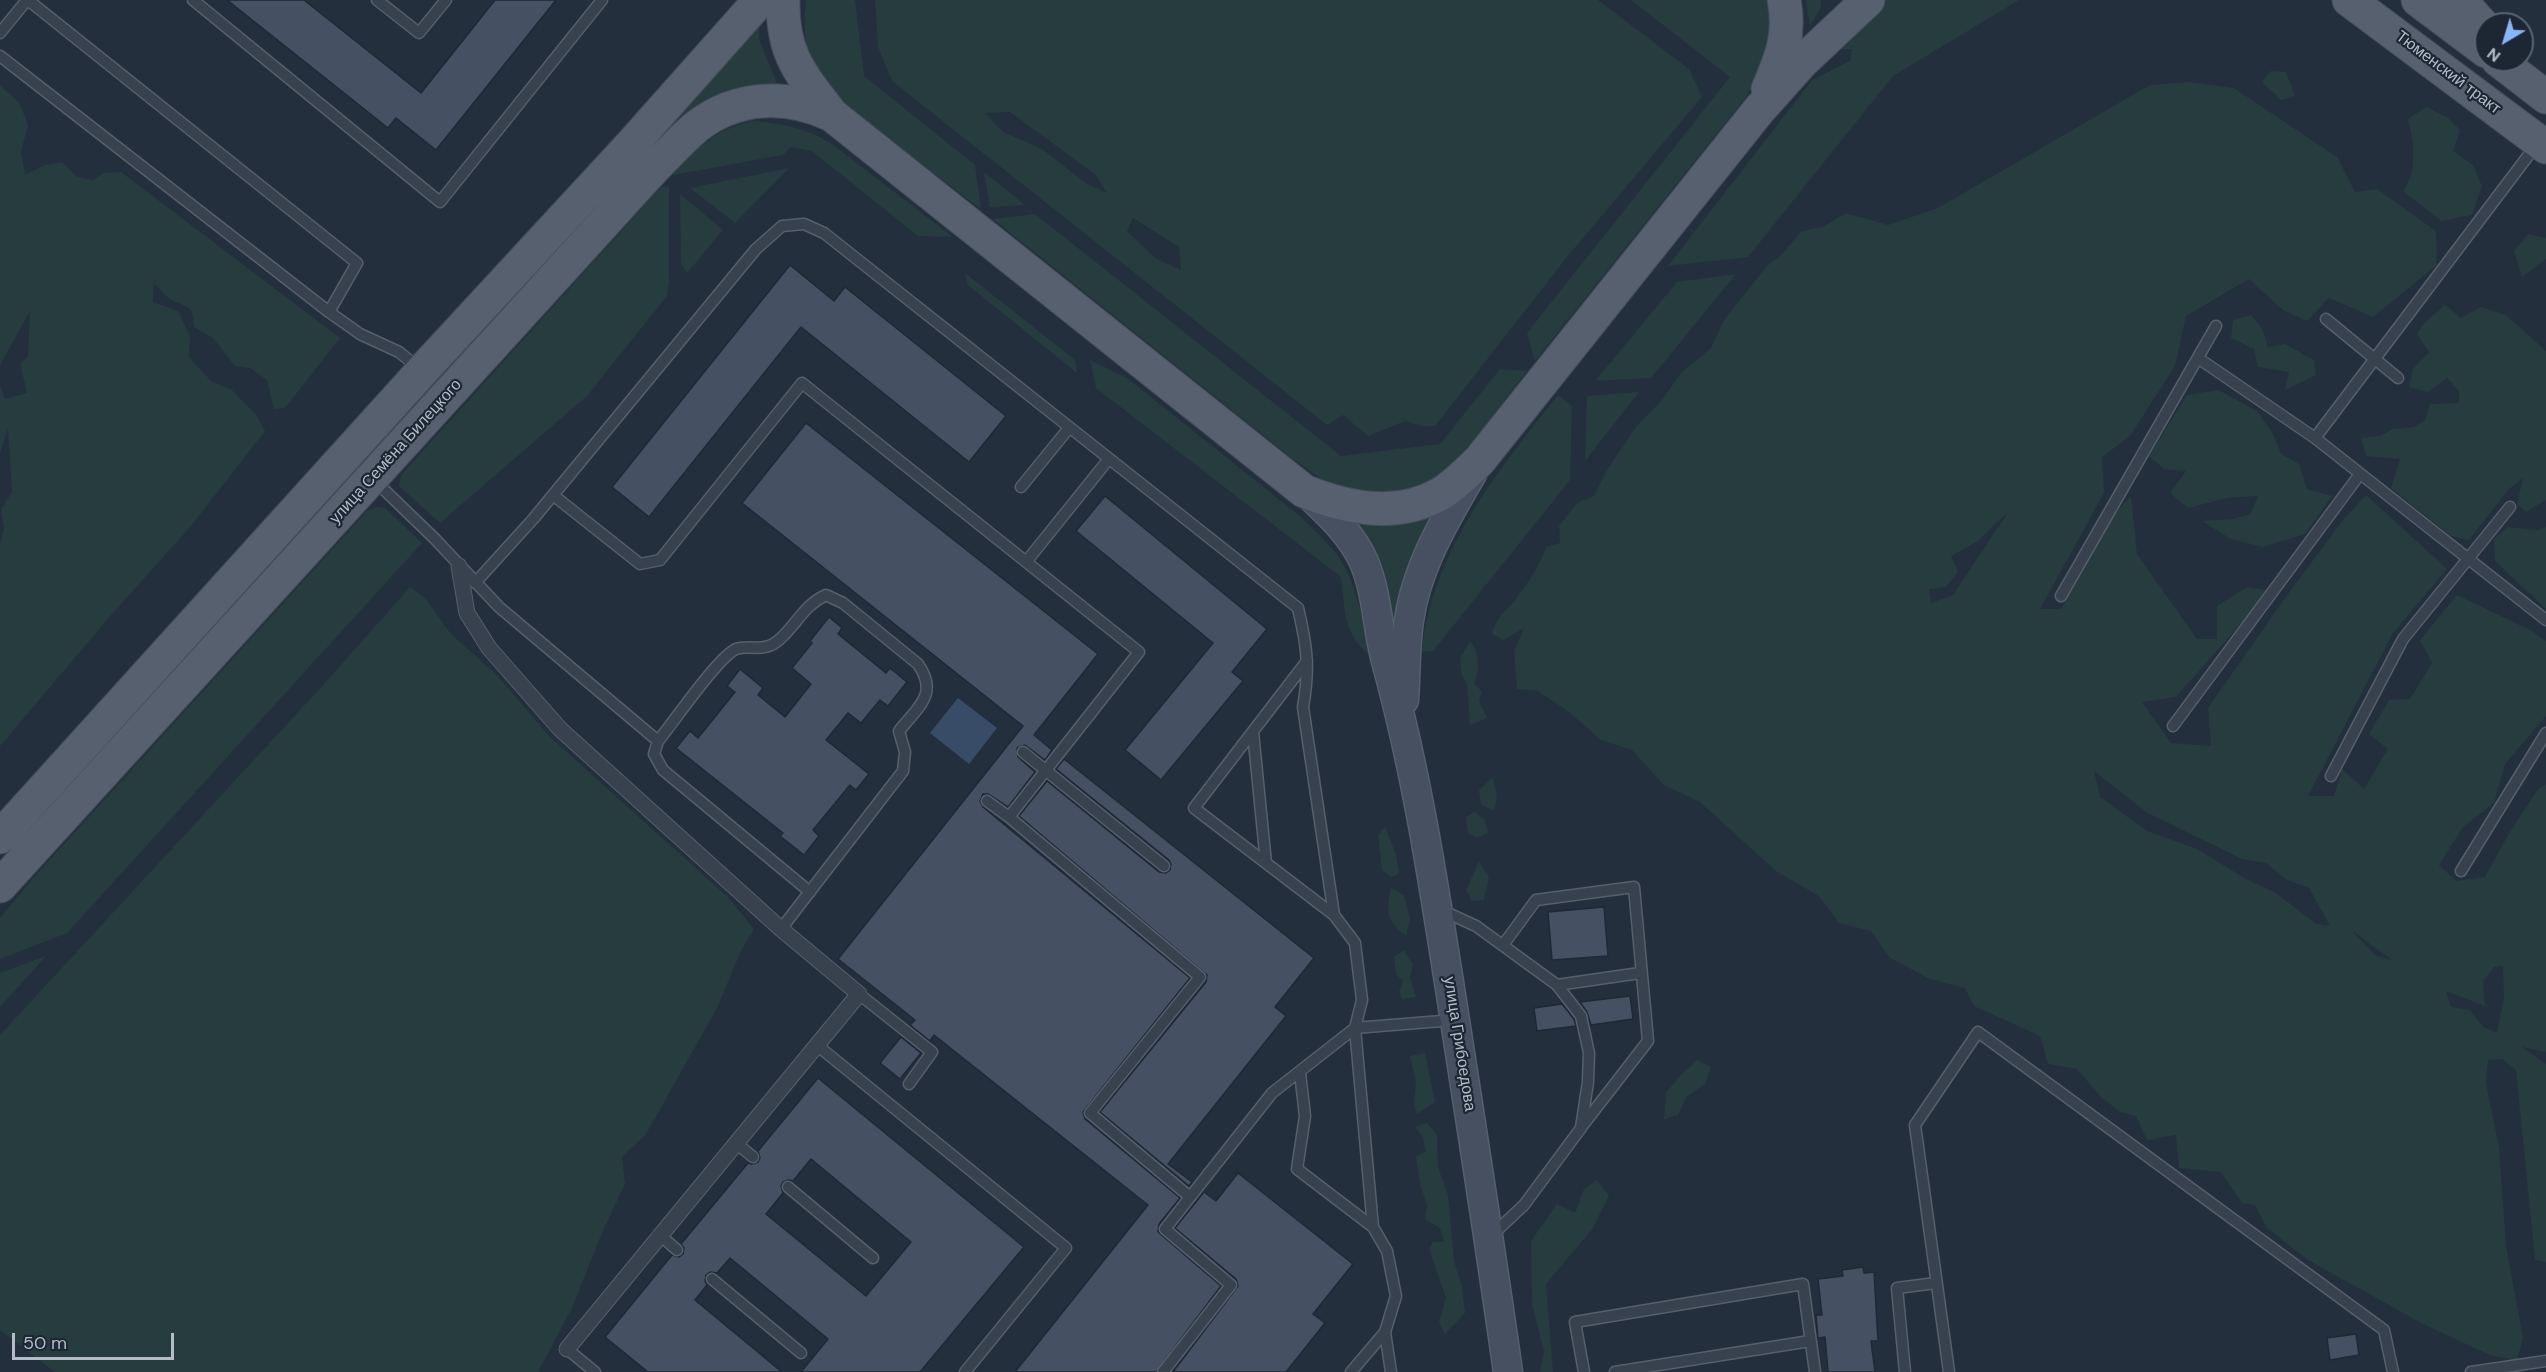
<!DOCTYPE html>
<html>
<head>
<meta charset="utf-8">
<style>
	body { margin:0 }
	#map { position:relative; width:2546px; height:1372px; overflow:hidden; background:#242f3e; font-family:"DM Sans",sans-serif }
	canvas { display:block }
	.north { position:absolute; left:2474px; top:12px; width:60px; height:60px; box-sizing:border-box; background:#1d2633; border:2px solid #59626f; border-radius:50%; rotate:218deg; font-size:16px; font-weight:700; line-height:24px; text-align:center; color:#b4bcc9 }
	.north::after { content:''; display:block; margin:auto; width:21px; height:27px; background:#8ab4f8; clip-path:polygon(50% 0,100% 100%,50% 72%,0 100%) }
	.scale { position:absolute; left:12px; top:1333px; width:162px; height:27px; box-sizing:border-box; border:3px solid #b4bcc9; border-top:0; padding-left:8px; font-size:18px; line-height:21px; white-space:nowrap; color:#b4bcc9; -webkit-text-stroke:4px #1d2633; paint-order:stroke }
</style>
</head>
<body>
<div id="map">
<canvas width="2546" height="1372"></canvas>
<div class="north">N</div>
<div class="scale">50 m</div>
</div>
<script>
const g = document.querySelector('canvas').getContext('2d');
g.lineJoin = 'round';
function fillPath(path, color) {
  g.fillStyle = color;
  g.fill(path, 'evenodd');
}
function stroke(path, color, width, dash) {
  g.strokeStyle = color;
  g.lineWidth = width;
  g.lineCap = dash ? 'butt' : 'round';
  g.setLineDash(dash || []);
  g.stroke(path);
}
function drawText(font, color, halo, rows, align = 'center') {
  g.font = font + ' "DM Sans",sans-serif';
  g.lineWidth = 4.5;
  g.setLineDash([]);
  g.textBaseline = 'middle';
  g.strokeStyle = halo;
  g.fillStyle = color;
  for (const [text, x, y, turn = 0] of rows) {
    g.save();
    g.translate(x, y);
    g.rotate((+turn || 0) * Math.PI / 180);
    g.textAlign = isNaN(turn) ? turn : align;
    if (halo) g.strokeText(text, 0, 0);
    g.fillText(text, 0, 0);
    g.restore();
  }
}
const green = new Path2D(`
	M 806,0 L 855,0 L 864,76 L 975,165 L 981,209 C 955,190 930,170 904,151 C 866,122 820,94 807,46 C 803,31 805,15 806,0 Z
	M 875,0 L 1598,0 L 1689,69 L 1702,97 L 1567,257 L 1435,426 L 1421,426 L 1405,421 L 1368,436 L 1343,415 L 1327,425 L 892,81 L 878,47 ZM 1010,112 L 1096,175 L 1107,193 L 1087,184 L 1042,149 L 1003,132 L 985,113 ZM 1133,218 L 1179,247 L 1181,270 L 1155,258 L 1127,231 Z
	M 1631,0 L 1766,0 C 1778,43 1767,63 1745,98 L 1535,361 L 1527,333 L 1730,77 Z
	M 1806,0 L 1821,0 L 1821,7 L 1810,26 Z
	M 1885,0 L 2019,0 L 1893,76 L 1748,257 L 1668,266 L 1812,80 L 1850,61 L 1852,49 L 1835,49 Z
	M 760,23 L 759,39 L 777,83 C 708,85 693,109 650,156 L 645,153 Z
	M 2271,71 L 2286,72 L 2295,96 L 2281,100 L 2262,82 Z
	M 2189,82 L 2234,88 L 2337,157 L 2355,192 L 2377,189 L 2436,231 L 2437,265 L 2373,317 L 2329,298 L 2307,321 L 2283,310 L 2249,279 L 2186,316 L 2175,366 L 2130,436 L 2102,457 L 2104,493 L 2040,609 L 2061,609 L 2110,519 L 2131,496 L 2137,554 L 2197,639 L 2217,639 L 2217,606 L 2247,587 L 2270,591 L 2176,697 L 2142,702 L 2171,743 L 2211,746 L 2208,708 L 2285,598 L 2343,520 L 2366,495 L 2447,569 L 2393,633 L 2308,796 L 2334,796 L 2342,769 L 2364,789 L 2388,749 L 2369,734 L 2389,700 L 2410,699 L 2432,663 L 2420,640 L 2457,595 L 2532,631 L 2546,641 L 2546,716 L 2505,764 L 2494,803 L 2463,827 L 2439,865 L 2456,881 L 2485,877 L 2508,835 L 2538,789 L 2546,785 L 2546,1052 L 2522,1047 L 2546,1064 L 2546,1262 L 2535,1260 L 2516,1070 L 2502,1059 L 2488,1060 L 2486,1083 L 2499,1147 L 2506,1246 L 2523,1338 L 2517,1360 L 2492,1356 L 2423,1324 L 2308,1260 L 2267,1228 L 2255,1205 L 2242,1203 L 2221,1172 L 2179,1168 L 2176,1135 L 2147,1140 L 2136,1116 L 2120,1112 L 2101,1097 L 2077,1069 L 2048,1064 L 2040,1036 L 1974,1006 L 1965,988 L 1930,979 L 1890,958 L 1871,931 L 1839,923 L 1819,896 L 1776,871 L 1700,802 L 1664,785 L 1632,750 L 1601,740 L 1569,712 L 1538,691 L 1517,689 L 1514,651 L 1524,628 L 1503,640 L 1492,634 C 1497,617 1504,613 1515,600 C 1528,583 1539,567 1546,547 L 1560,543 L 1559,526 L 1577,503 L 1594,496 L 1607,470 L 1636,427 L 1661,401 L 1682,372 L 1711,348 L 1724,320 L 1767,266 L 1781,255 L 1802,231 L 1823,227 L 1846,213 L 1888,225 L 1938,208 L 2150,85 ZM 2008,512 L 1953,595 L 1931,603 L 1929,589 L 1946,587 L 1958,572 L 1951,556 L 1978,541 ZM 2094,771 L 2146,812 L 2242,859 L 2266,863 L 2287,880 L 2309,888 L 2330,926 L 2316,924 L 2276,893 L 2246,879 L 2197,849 L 2147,831 L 2100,797 ZM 2353,932 L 2354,932 L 2392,960 L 2376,956 ZM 2503,966 L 2504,997 L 2497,1033 L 2483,1027 L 2470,1010 L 2451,1007 L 2446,991 L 2485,1006 L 2483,981 L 2494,967 Z
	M 0,85 L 20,104 L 28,125 L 21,152 L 25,175 L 45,165 L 62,162 L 77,177 L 93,180 L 104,173 L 121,172 L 340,338 L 285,408 L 274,409 L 267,380 L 250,368 L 235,366 L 213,338 L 194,327 C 193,305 189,308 172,300 C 165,297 159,288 154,283 L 153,302 L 178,311 L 190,336 L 189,357 L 211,381 L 232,390 L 256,415 L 265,431 L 191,526 L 112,614 L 0,746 L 0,544 L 4,528 L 1,509 L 12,492 L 8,429 L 0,453 L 0,386 L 5,399 L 27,393 L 20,363 L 28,357 L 30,311 L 0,365 Z
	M 2426,107 L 2447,117 L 2460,130 L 2453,151 L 2473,165 L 2482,186 L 2472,215 L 2441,221 L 2403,191 C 2418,171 2414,143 2408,119 Z
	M 752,121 C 782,123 806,128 832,144 L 953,237 L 918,236 L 812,151 L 791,147 L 783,155 L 668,176 C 696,150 713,130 752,121 Z
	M 789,168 L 735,223 L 690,188 Z
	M 984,172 L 1025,205 L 990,207 Z
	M 669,186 L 669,281 L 667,296 L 587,396 L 440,523 L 399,486 L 401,475 L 661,187 Z
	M 680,194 L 723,230 L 687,273 L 681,264 Z
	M 1035,214 L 1341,456 L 1440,444 L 1500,369 L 1527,371 C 1501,403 1456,472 1420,488 C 1390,501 1350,493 1322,479 C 1312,473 1302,465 1292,458 L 993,219 Z
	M 2528,234 L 2546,238 L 2546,259 L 2522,277 L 2514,251 Z
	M 965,273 L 1075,360 L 1077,373 L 968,285 Z
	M 1736,274 L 1651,378 L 1595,381 L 1677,282 Z
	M 2445,305 L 2461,318 L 2481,307 L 2506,315 L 2546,351 L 2546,500 L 2526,512 L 2517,504 L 2523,478 L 2509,489 L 2469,540 L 2451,536 L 2391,488 L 2400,459 L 2366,456 L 2361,438 L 2380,436 L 2393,429 L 2414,427 L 2425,420 L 2430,404 L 2459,403 L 2459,391 L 2447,378 L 2428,392 L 2409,387 L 2413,369 L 2429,352 L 2417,334 L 2425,322 Z
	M 2251,315 L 2263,330 L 2268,347 L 2285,344 L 2314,360 L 2316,375 L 2285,390 L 2289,372 L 2258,367 L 2254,349 L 2231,338 L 2233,320 Z
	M 1090,360 L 1127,378 L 1301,517 C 1315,531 1331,545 1341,561 C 1358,588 1364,624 1369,655 C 1341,629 1346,612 1341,577 L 1096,388 Z
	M 2218,390 L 2257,411 L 2273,434 L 2281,454 L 2299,464 L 2307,489 L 2332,496 L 2305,534 L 2263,547 L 2231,539 L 2202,521 L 2233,519 L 2250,514 L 2258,496 L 2227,498 L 2188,508 L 2170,493 L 2186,471 L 2164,469 L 2149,456 L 2187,395 Z
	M 1639,392 L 1585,461 L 1587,396 Z
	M 1558,395 L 1572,406 L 1570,480 L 1433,651 L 1422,652 C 1431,553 1498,470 1558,395 Z
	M 1440,504 L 1402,586 L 1391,643 L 1347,519 Z
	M 377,507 L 385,508 L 422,543 L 67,933 L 0,959 L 0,918 L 34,877 L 367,511 Z
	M 2508,527 L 2537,530 L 2546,527 L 2546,609 L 2495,561 L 2494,539 Z
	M 410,587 L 425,598 L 451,634 L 498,676 L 549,736 L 729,898 L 754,929 L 741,951 L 716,1010 L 646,1134 L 622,1157 L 625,1184 L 601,1235 L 572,1308 L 538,1372 L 55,1372 L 0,1330 L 0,1035 L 324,684 Z
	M 1470,641 C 1480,653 1480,670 1474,683 L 1482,692 L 1479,701 L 1487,718 L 1470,725 L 1467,684 L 1462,675 L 1460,659 Z
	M 1493,777 L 1497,797 L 1494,810 L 1481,805 L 1479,790 Z
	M 1475,812 L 1485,820 L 1488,833 L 1477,838 L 1468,833 L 1466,817 Z
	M 1385,827 L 1396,854 L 1399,874 L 1391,877 L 1382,870 L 1378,835 Z
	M 1479,861 L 1489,877 L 1484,900 L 1472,901 L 1466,890 Z
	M 1391,888 L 1404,895 L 1410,919 L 1406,936 C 1386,920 1386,913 1391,888 Z
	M 1404,950 L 1413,965 L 1410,978 L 1416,997 L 1402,999 L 1399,992 L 1403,981 L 1396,974 L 1394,957 Z
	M 46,956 L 0,1007 L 0,973 Z
	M 1425,1053 L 1435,1102 L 1417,1114 L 1414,1104 L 1416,1083 L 1410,1056 Z
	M 1697,1060 L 1711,1067 L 1705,1084 L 1686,1097 L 1678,1115 L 1664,1119 L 1666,1093 L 1679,1077 Z
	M 1427,1123 L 1437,1135 L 1438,1167 L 1448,1195 L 1454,1261 L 1462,1287 L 1465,1313 L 1445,1334 L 1439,1322 L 1446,1298 L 1429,1249 L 1433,1242 L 1444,1242 L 1440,1228 L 1425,1219 L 1427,1205 L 1420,1184 L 1416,1156 L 1426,1152 L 1423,1137 L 1415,1127 Z
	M 1597,1180 L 1609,1195 L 1593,1228 L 1546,1284 L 1553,1372 L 1540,1372 L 1544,1351 L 1532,1304 L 1531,1241 L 1557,1204 L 1575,1213 L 1584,1189 Z`);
const water = new Path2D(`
	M 958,698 L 997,728 L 969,764 L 930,733 Z`);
const building = new Path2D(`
	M 227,0 L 304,0 L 421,93 L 495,0 L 556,0 L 436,150 L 396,118 L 388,128 Z
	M 790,265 L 834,301 L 845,287 L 1006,416 L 969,462 L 801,327 L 649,517 L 612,487 Z
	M 806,423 L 1098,654 L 1034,735 L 1052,750 L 1045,760 L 1025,745 L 1017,748 L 1018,757 L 1035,772 L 1008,807 L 988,794 L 983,794 L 980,801 L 983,807 L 1190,978 L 1083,1112 L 1085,1119 L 1180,1198 L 1159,1224 L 1158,1232 L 1221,1286 L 1156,1372 L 1015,1372 L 1148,1205 L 934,1035 L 930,1041 L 910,1025 L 915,1020 L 838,959 L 1023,726 L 742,503 Z
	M 1105,496 L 1267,629 L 1232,672 L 1243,681 L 1161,780 L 1125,750 L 1213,643 L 1076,531 Z
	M 829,617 L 842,628 L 838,634 L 886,673 L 890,668 L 907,682 L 888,706 L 880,700 L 861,723 L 848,713 L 826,740 L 869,774 L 856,790 L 850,785 L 813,830 L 819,836 L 804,855 L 780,836 L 783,833 L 676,748 L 690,731 L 698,738 L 735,692 L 727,686 L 740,669 L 763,688 L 758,695 L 785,717 L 811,684 L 792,668 L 812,643 L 810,641 Z
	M 1064,759 L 1314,958 L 1275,1007 L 1286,1016 L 1168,1164 L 1192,1182 L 1189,1186 L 1100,1112 L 1206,982 L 1207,975 L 1019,816 L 1047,781 L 1159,872 L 1166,873 L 1170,870 L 1171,864 L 1169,860 L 1056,769 Z
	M 1604,907 L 1608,956 L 1552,960 L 1548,912 Z
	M 1630,996 L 1633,1019 L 1591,1025 L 1587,1012 L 1580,1002 Z
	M 1562,1004 L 1574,1019 L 1576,1026 L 1537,1031 L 1534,1008 Z
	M 901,1037 L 921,1053 L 900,1079 L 880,1063 Z
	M 818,1078 L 1024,1247 L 920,1372 L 801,1372 L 828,1339 L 730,1258 L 717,1273 L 710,1272 L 706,1275 L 705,1281 L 707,1285 L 695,1300 L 782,1372 L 648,1372 L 605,1337 L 672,1255 L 679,1257 L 683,1254 L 684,1248 L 681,1244 L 748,1163 L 752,1164 L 758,1162 L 760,1158 L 758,1151 ZM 811,1159 L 911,1242 L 866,1296 L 766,1214 L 783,1193 L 781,1186 L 783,1182 L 789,1180 L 793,1181 Z
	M 1238,1173 L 1353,1264 L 1313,1314 L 1325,1323 L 1286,1372 L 1173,1372 L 1238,1286 L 1236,1279 L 1175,1228 L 1204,1192 L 1216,1201 Z
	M 1863,1267 L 1864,1273 L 1874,1272 L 1878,1341 L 1871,1341 L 1875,1372 L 1828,1372 L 1825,1337 L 1818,1338 L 1816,1315 L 1822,1315 L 1818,1279 L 1843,1276 L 1842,1270 Z
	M 2356,1334 L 2359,1355 L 2330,1360 L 2327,1338 Z`);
const service = new Path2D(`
	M 28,0 L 357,263 L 329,312
	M 193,0 L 440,202 L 602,0
	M 377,0 L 419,33 L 446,0
	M 0,33 L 27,0
	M 0,56 L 329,312 L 360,334 L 399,352 L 420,369
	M 2326,319 L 2398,378
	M 2198,358 L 2315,438 L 2546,620
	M 2315,438 L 2537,144
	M 374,480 L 435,539 L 499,607 L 658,741
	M 1021,487 L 1069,428
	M 553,495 L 640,564 L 660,560 L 802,383 L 1139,652 L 1009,817 L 1200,977 L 1090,1113 L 1190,1197
	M 1026,562 L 1108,460
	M 475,583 L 534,518 L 756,249 L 782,226 L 804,224 L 824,233 L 1298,608 C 1307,646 1310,668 1303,707 L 1334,915 L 1355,943 L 1362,1000 L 1355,1028 L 1373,1227 L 1387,1251 L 1396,1296 L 1385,1332 L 1391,1372
	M 2061,596 L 2216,326
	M 1307,661 L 1194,808 L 1334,915
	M 2173,726 L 2360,474
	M 1253,732 L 1266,863
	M 1023,752 L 1164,866
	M 2331,776 L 2403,639 L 2510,507
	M 987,801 L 1009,817
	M 2461,871 L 2546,733
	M 1441,910 L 1476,926 L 1557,985 L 1581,1016 L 1589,1053 L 1588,1082 L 1581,1128 L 1524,1205 L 1492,1235
	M 781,929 L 903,771 L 905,752 L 899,731 C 918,707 939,694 918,664 L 843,603 L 826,595 C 804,605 797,624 780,639 C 764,654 750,644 736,649 C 718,657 673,723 658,741 L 654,754 L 663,770 L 810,892
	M 1503,945 L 1536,900 L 1634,887 L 1648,1041 L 1583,1125
	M 1557,985 L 1640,973
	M 859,994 L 932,1052 L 909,1084
	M 818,1046 L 1066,1248 L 965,1372
	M 1300,1073 L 1305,1116 L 1297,1169 L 1373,1227
	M 737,1144 L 753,1157
	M 788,1187 L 873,1258
	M 661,1236 L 677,1250
	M 712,1279 L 801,1353
	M 567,1349 L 595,1372
	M 1163,1372 L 1231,1285 L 1165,1229 L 1272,1093 L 1355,1028 L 1454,1020
	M 1351,1372 L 1385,1332
	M 1584,1372 L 1575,1322 L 1803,1284 L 1815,1372
	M 1615,1372 L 1810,1341
	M 1905,1372 L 1897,1288 L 1936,1283
	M 1949,1372 L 1915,1125 L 1978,1032 L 2384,1330 L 2393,1372
	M 2471,1372 L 2546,1361`);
const pedestrian = new Path2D(`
	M 459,566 L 467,613 L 489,648 L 560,729 L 781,929 L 859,994 L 567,1349`);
const secondary = new Path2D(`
	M 1306,492 C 1328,513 1351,533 1364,562 C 1378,595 1377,631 1387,665 C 1418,778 1435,893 1453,1008 C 1472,1130 1491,1251 1508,1372
	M 1404,700 C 1406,674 1405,647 1409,621 C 1416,567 1446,519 1473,472`);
const primary = new Path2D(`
	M 783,0 C 782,55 801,74 832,115 L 1304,491 C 1347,508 1396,519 1440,494 C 1454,486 1467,472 1479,461 L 1759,110 L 1802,62 L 1868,0
	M 2349,0 L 2546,147
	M 2418,0 L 2486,51
	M 2460,0 L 2486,29
	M 2498,60 L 2546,97
	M 1768,89 C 1781,58 1791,35 1784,0
	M 0,837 L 422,371 L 632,144 L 760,0
	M 0,886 L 656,166 C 669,153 682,139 696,127 C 737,95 787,94 832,115`);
const streetNames = [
	["Тюменский тракт",2448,73,37],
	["улица Семёна Билецкого",396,452,-48],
	["улица Грибоедова",1459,1044,81]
];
fillPath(green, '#263c3f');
fillPath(water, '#394c67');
fillPath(building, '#455162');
stroke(building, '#1f2835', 1.5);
stroke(service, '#565f6c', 13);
stroke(pedestrian, '#565f6c', 17);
stroke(secondary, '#565f6c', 31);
stroke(primary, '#414a57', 35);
stroke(service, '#38414e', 10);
stroke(pedestrian, '#38414e', 15);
stroke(secondary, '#465061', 28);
stroke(primary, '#56606e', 33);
drawText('16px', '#b4bcc9', '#1d2633', streetNames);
</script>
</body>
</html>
